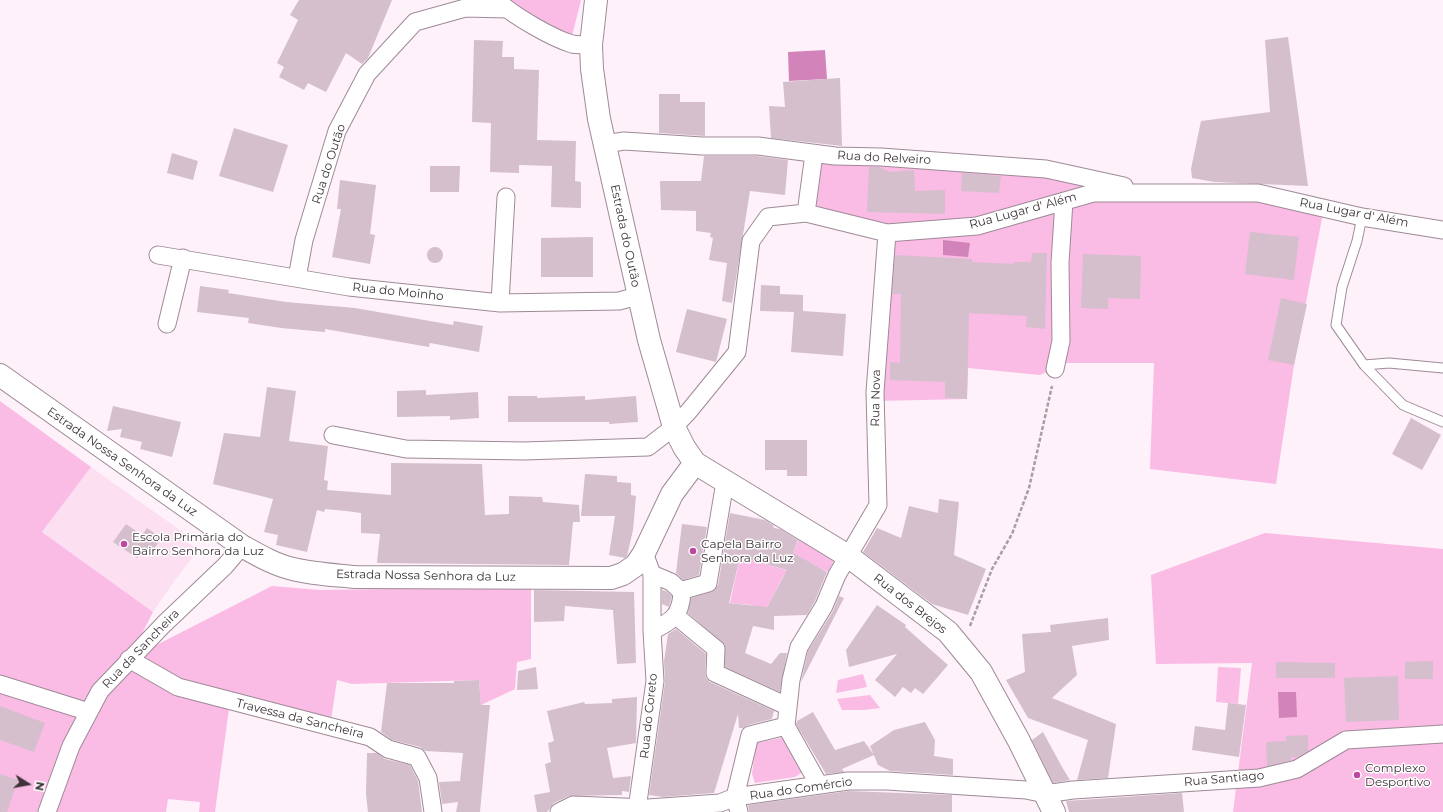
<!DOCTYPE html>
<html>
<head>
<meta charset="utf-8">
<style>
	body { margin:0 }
	#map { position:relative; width:1443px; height:812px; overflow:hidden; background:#fef1f9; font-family:Montserrat,sans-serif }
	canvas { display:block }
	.north { position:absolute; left:8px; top:764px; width:40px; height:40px; -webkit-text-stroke:3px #fff; paint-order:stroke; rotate:101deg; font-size:11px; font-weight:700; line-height:16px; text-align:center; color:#3c3439 }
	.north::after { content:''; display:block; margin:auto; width:14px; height:18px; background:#3c3439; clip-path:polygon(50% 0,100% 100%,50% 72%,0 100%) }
</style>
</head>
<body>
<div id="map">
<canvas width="1443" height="812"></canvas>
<div class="north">N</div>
</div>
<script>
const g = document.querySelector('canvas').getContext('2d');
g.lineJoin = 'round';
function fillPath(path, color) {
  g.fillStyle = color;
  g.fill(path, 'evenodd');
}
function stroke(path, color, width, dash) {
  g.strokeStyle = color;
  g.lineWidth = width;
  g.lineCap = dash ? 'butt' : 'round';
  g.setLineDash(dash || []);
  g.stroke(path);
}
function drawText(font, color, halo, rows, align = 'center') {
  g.font = font + ' Montserrat,sans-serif';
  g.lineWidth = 3;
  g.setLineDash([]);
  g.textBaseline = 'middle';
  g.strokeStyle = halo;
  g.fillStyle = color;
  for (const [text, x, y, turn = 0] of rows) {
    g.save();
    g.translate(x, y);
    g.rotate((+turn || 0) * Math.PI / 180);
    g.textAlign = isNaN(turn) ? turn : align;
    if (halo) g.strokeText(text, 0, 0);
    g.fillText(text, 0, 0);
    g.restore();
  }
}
const built = new Path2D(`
	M 91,467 L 184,533 L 180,537 L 198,550 L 175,580 L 153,612 L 42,532 Z`);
const green = new Path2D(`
	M 496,0 L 581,0 L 571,40 Z
	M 814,154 L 881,157 L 1125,186 L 1258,193 L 1324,208 L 1294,365 L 1276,484 L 1150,469 L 1154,363 L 1067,363 L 1040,375 L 968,368 L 967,399 L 875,401 L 887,233 L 806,213 Z
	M 0,401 L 91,467 L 42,532 L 153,612 L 129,659 L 272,586 L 320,590 L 531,587 L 531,659 L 517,662 L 515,689 L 481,705 L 479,680 L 352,684 L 337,680 L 330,727 L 230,701 L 215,812 L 199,812 L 200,802 L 168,799 L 166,812 L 0,812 Z
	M 1265,533 L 1443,549 L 1443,812 L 1233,812 L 1252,663 L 1156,664 L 1151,575 Z
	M 800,536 L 839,551 L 828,572 L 812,564 L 803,583 L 784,575 L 762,616 L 752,605 L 730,603 L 743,543 L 759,545 L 755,561 L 786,570 Z
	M 1218,667 L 1241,668 L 1238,704 L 1216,702 Z
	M 863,674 L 867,687 L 836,693 L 838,680 Z
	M 870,695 L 880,708 L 864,710 L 842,710 L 837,699 Z
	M 786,737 L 803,772 L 795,777 L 755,783 L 752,774 L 756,743 Z`);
const water = new Path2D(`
	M 825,50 L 827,79 L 789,81 L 788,52 Z
	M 943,240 L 970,243 L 968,257 L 943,255 Z
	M 1278,692 L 1296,692 L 1297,717 L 1279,718 Z`);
const building = new Path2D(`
	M 299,0 L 392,0 L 368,58 L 362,64 L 346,53 L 326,92 L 308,83 L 304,90 L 279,77 L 284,67 L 277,63 L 298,20 L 290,15 Z
	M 1288,37 L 1308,186 L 1214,182 L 1192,178 L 1191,169 L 1201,121 L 1270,112 L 1265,40 Z
	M 474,40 L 503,41 L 502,57 L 514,57 L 514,69 L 539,70 L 537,140 L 576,141 L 575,181 L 581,182 L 581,208 L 551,207 L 552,166 L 519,165 L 519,173 L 490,172 L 491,123 L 472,122 Z
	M 840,78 L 842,146 L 771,138 L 769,106 L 785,107 L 783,82 Z
	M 659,94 L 680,94 L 680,102 L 705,102 L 705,136 L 659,133 Z
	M 234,128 L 288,145 L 273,192 L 219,176 Z
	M 172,153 L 198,161 L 193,180 L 167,173 Z
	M 704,156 L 757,156 L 788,160 L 785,195 L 750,191 L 732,303 L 722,301 L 727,263 L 709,260 L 713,238 L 710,237 L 711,233 L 696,231 L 696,211 L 661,210 L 660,181 L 701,181 Z
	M 430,166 L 460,166 L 459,192 L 430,192 Z
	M 869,167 L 879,167 L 890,172 L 914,170 L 915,191 L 945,190 L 945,214 L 867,212 Z
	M 962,173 L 1001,176 L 999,193 L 961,191 Z
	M 340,180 L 376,185 L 370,234 L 375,235 L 370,264 L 332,257 L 341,209 L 337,209 Z
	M 1250,232 L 1299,237 L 1294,280 L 1245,274 Z
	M 593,237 L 593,277 L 541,277 L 541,238 Z
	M427 255a8 8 0 1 1 16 0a8 8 0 1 1-16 0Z
	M 1032,253 L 1047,253 L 1045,329 L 1026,327 L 1027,316 L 969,313 L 967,399 L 945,398 L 945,382 L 890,380 L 890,362 L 900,363 L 901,294 L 892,294 L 895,255 L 972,259 L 972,262 L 1012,264 L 1015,262 L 1031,262 Z
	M 1083,254 L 1141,256 L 1140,299 L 1108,298 L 1108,309 L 1081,308 Z
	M 761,285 L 780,286 L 780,294 L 803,295 L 803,311 L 846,314 L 843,356 L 791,352 L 794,312 L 760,311 Z
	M 200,286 L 229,290 L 228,293 L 286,302 L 355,308 L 453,325 L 454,321 L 483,326 L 479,352 L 430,343 L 429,347 L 325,329 L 325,332 L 281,328 L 248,323 L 249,318 L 197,312 Z
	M 1281,298 L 1307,304 L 1294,365 L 1268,360 Z
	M 687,309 L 727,319 L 716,362 L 676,352 Z
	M 267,387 L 296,391 L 289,441 L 328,446 L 324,480 L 328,481 L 327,490 L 391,495 L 391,463 L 482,464 L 485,515 L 509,514 L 509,496 L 542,497 L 543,502 L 579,505 L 580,522 L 573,522 L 569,565 L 377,563 L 380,534 L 361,533 L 361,513 L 346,511 L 325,509 L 324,512 L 317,510 L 307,552 L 276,545 L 278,535 L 264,532 L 273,499 L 213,484 L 224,433 L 260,437 Z
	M 426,390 L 426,395 L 478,392 L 479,418 L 450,420 L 450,416 L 397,417 L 397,391 Z
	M 508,396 L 537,396 L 537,398 L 585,396 L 585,400 L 636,396 L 638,422 L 609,424 L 609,422 L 508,422 Z
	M 113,406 L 181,422 L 172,457 L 140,449 L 142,442 L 120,437 L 122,429 L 107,431 Z
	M 1411,418 L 1441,435 L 1422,470 L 1392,454 Z
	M 765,440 L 807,440 L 807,476 L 787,476 L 787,470 L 765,470 Z
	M 585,474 L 617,476 L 617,482 L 631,483 L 631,495 L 636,496 L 633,530 L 627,556 L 625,558 L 609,555 L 615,516 L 581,516 Z
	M 939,499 L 959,502 L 954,555 L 986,569 L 968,615 L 932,604 L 863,552 L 877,528 L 901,538 L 909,506 L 938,513 Z
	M 730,513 L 765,520 L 773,525 L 774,528 L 780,529 L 798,540 L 793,553 L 827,572 L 815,601 L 807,615 L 774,616 L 774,630 L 753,626 L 745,653 L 771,664 L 780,653 L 787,653 L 780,692 L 725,667 L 725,645 L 688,613 L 691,598 L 711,592 L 718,585 ZM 740,557 L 787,570 L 767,607 L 729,603 Z
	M 126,524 L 142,535 L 147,528 L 161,538 L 151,554 L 143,549 L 137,558 L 113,542 Z
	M 682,524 L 707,527 L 699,575 L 683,580 L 676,573 Z
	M 534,590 L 634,592 L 636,663 L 617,664 L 613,610 L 565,606 L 564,621 L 534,622 Z
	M 662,590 L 666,591 L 672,596 L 669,607 L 662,604 Z
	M 839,596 L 844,598 L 801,682 L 808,651 L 833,611 Z
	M 877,605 L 906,625 L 905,627 L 948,665 L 923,694 L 915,688 L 911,693 L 903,687 L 895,697 L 875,680 L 897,654 L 849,667 L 846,650 Z
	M 1108,618 L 1109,640 L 1072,646 L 1077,675 L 1052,698 L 1116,724 L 1108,778 L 1077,780 L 1088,740 L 1028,718 L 1006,680 L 1025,672 L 1022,634 L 1051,632 L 1050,625 Z
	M 676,629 L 706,654 L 705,673 L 706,678 L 710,682 L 774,711 L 772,719 L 748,725 L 743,728 L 739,728 L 738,714 L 714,793 L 663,797 L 649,795 L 665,682 L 664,661 L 668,634 Z
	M 1433,661 L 1433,679 L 1405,679 L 1405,662 Z
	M 1276,662 L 1335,663 L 1335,678 L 1276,678 Z
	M 536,667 L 538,689 L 517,690 L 518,671 Z
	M 1398,676 L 1399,720 L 1346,722 L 1344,678 Z
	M 479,680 L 481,705 L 490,705 L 480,812 L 456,812 L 458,802 L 442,804 L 439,782 L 460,781 L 463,753 L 425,751 L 420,747 L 392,740 L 381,732 L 387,683 L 454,683 L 454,681 Z
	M 637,697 L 636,743 L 607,748 L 613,778 L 631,776 L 629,792 L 622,791 L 622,795 L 569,796 L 554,803 L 547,812 L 537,812 L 534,795 L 550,792 L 545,764 L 551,762 L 548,743 L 554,741 L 547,711 L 584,702 L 585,704 L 612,703 L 612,699 Z
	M 1228,703 L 1246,705 L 1239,757 L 1192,750 L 1195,726 L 1225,730 Z
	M 0,706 L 45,723 L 34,752 L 0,740 Z
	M 813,712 L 835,750 L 864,741 L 874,755 L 842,769 L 844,772 L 826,774 L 796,724 L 797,721 Z
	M 925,722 L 935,740 L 934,756 L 953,759 L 953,775 L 890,771 L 878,765 L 870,746 L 894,730 Z
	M 1043,732 L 1062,767 L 1070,780 L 1053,783 L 1032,740 Z
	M 1308,735 L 1308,751 L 1298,757 L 1291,757 L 1291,760 L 1267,766 L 1266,742 L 1286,741 L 1286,736 Z
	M 367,753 L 377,753 L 385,759 L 410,765 L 418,781 L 422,812 L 368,812 L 366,794 Z
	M 0,774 L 18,780 L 7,812 L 0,812 Z
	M 849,791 L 952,795 L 952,812 L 749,812 L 748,805 Z
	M 1182,793 L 1184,812 L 1069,812 L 1066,801 Z`);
const path = new Path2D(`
	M 970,626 L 992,569 L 1012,534 L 1029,488 L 1052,386`);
const lane = new Path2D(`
	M 1362,217 L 1357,241 L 1342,287 L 1336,325 L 1364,365 L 1403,405 L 1443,422
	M 1364,365 L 1389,363 L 1443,368`);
const street = new Path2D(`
	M 499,2 C 514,16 552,38 572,44 C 579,45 585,45 591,45
	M 605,144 L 624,141 L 702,146 L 758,146 L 835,156 L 881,157 L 1046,169 L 1124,186
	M 806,213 L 814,154
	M 158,255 L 349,287 L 500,303 L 619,301 L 638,296
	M 297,278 L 304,240 L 337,131 L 367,74 L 415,22 L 465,8 L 507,9
	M 500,303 L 506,197
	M 167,324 L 183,258
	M 1055,369 L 1061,341 L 1060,263 L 1064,201
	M 333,435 L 406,449 L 524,451 L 648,447 L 674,427 L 689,411 L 737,352 L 751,241 L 768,217 L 806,213 L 887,233 L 977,226 L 1093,193 L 1258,193 L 1362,217 L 1443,230
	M 680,591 L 708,583 L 725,482
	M 676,616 L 716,649 L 715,673 L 787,706
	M 652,631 C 672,621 681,616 682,592 L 671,582 L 652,574
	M 129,659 L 178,687 L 370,737 L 388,749 L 417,757 L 428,778 L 433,812
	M 0,684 L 89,712
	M 786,726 L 791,680 L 799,647 L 824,606 L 837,575 L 878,505 L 875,392 L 887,233
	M 637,809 L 655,681 L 652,631 L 652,574 L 644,553
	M 47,812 L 71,746 L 100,691 L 164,624 L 225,566 L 242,546
	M 559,812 L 573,805 L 648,808 L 720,803 L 735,797 L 848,781 L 887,781 L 1026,790 L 1045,794 L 1073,790 L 1259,778 L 1297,769 L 1346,740 L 1443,734
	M 739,812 L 735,797 L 750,735 L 786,726 L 819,785`);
const secondary = new Path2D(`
	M 596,0 L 591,45 L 592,69 L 599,119 L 649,340 L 674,427 L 684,447 L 695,463 L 848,556 L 948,632 L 981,672 L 1019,741 L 1054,812
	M 0,375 L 242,546 C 258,555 275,565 293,569 C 313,574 334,575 355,577 L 611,578 L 623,574 L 636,565 L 644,553 L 672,494 L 695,463`);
const markers = [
	[124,544,4,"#be489f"],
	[693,551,4,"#be489f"],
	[1357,775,4,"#be489f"]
];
const streetNames = [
	["Rua do Relveiro",884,158,3],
	["Rua do Outão",329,164,-72],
	["Rua Lugar d' Além",1023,211,-15],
	["Rua Lugar d' Além",1354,213,11],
	["Estrada do Outão",625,236,78],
	["Rua do Moinho",398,292,6],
	["Rua Nova",876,398,-89],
	["Estrada Nossa Senhora da Luz",122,462,35],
	["Estrada Nossa Senhora da Luz",426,576,1],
	["Rua dos Brejos",910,604,38],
	["Rua da Sancheira",141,649,-46],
	["Rua do Coreto",649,716,-84],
	["Travessa da Sancheira",300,719,14],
	["Rua Santiago",1224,779,-5],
	["Rua do Comércio",801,789,-8]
];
const poiNames = [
	["Escola Primária do",132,537],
	["Bairro Senhora da Luz",132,551],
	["Capela Bairro",701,544],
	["Senhora da Luz",701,558],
	["Complexo",1365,768],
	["Desportivo",1365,782]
];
fillPath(built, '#fddff2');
fillPath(green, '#fabbe5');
fillPath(water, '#d284ba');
fillPath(building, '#d5bfcd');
stroke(lane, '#9e8a97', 11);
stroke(street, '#9e8a97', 19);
stroke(secondary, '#9e8a97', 24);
stroke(path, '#a89ea4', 2.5, [4, 2]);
stroke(lane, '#fff', 9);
stroke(street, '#fff', 17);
stroke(secondary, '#fff', 22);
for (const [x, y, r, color] of markers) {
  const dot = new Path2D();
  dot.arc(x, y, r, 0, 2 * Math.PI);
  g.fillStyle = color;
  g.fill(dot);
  stroke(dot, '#fff', 1.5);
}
drawText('12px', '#3c3439', '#fff', streetNames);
drawText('12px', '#3c3439', '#fff', poiNames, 'left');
</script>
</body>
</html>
